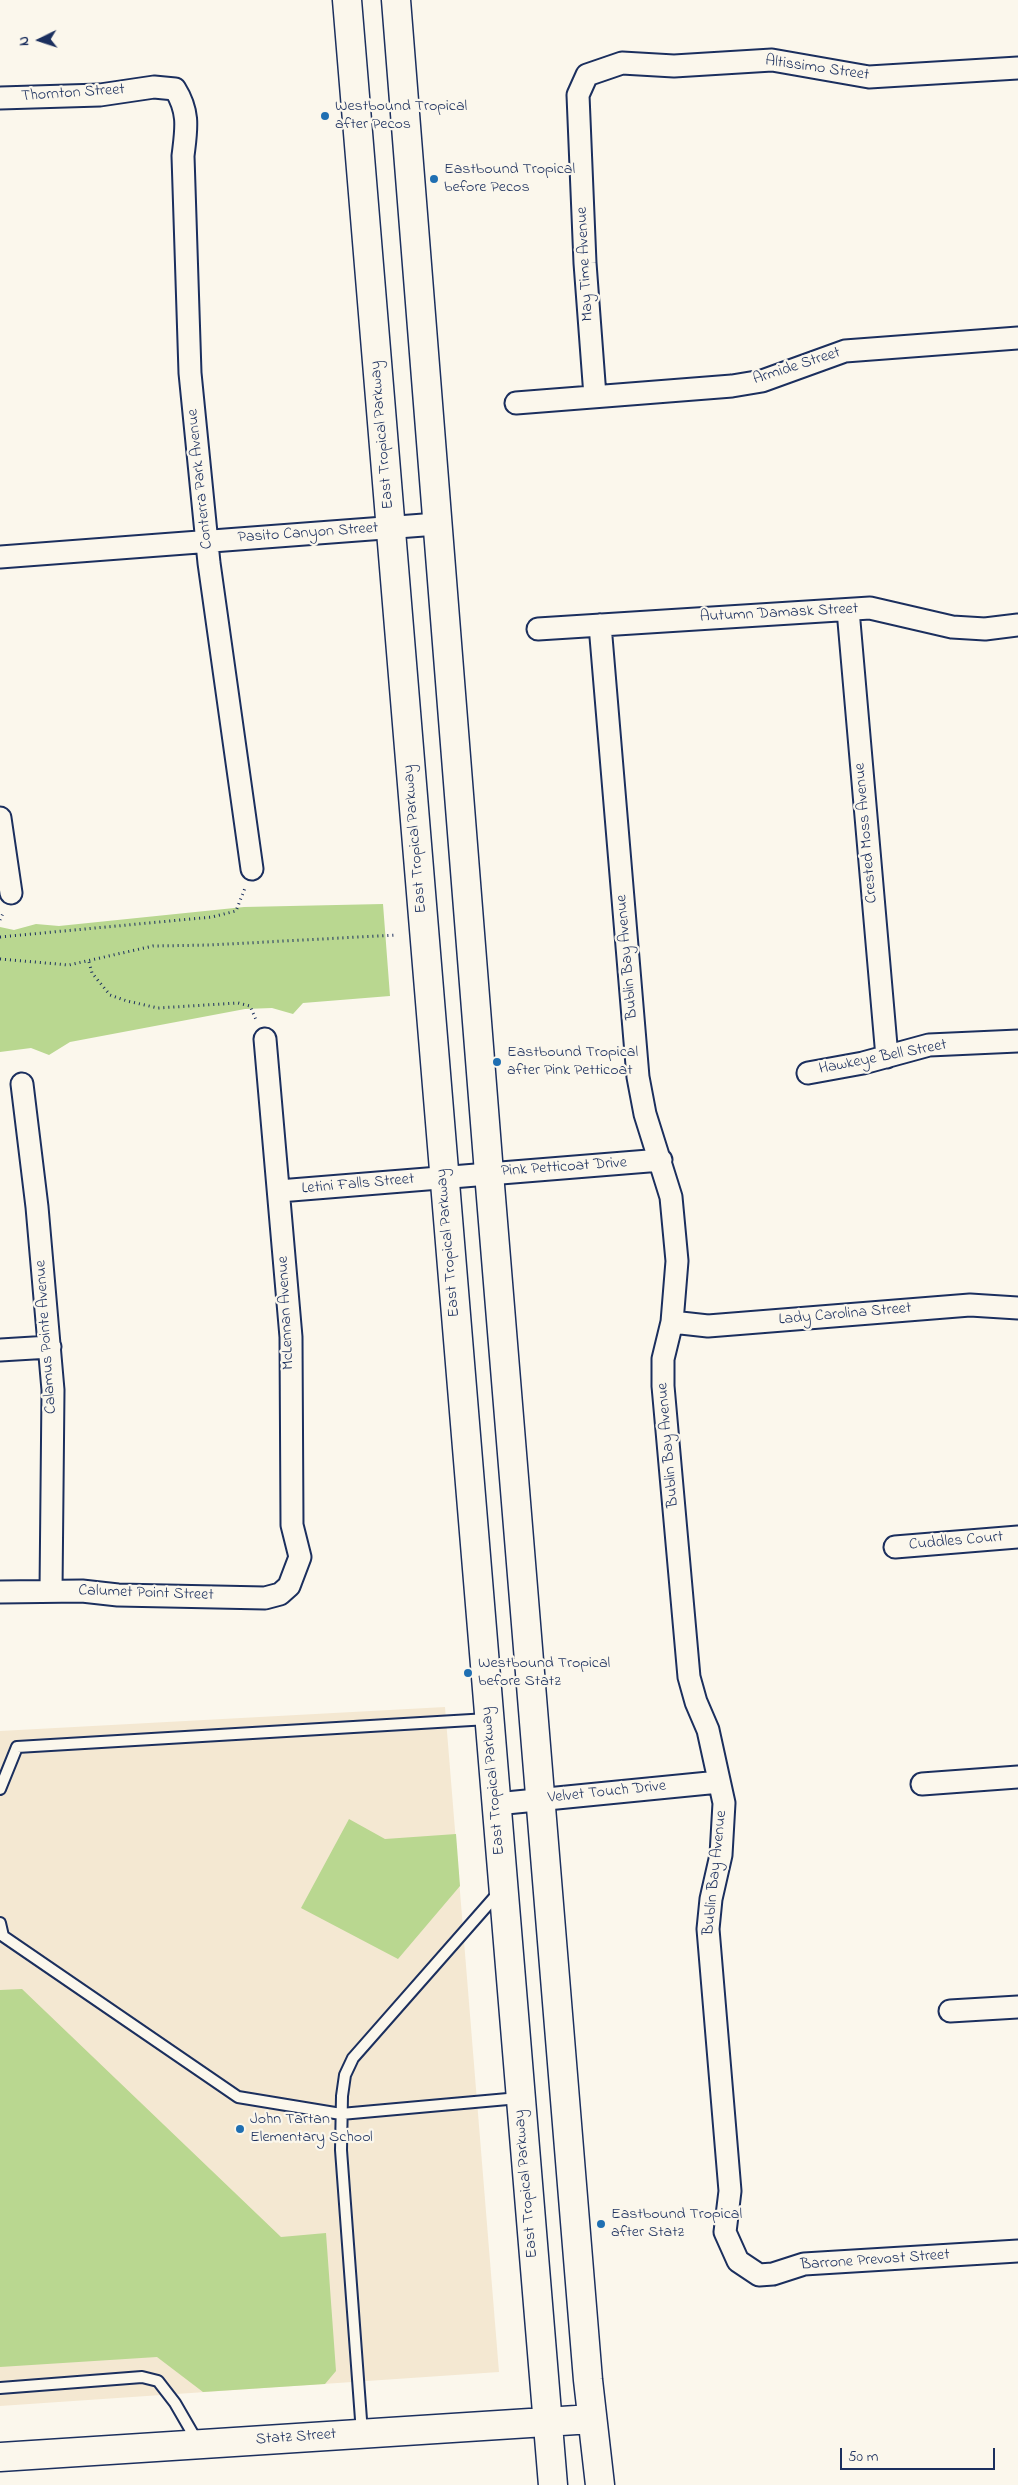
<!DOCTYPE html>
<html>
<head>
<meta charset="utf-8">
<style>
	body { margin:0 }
	#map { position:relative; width:1018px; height:2485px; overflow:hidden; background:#fbf7ec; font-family:"Indie Flower",sans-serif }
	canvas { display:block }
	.north { position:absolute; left:15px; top:15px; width:50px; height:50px; -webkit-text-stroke:4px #fbf7ec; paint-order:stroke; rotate:266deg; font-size:14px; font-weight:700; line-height:20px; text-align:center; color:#1b2f5e }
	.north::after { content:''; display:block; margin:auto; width:18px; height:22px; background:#1b2f5e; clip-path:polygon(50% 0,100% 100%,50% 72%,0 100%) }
	.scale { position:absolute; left:840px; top:2448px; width:155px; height:22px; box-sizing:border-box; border:2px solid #1b2f5e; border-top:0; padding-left:6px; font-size:15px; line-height:18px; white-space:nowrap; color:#1b2f5e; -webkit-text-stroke:4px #fbf7ec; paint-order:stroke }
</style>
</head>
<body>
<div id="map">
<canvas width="1018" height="2485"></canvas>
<div class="north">N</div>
<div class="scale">50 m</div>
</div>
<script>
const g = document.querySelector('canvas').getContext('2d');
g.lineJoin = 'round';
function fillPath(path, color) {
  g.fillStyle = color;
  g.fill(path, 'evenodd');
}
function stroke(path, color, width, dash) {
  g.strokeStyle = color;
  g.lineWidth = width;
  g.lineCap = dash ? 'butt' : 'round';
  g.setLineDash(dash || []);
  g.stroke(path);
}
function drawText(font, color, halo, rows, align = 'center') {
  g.font = font + ' "Indie Flower",sans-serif';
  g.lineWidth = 4.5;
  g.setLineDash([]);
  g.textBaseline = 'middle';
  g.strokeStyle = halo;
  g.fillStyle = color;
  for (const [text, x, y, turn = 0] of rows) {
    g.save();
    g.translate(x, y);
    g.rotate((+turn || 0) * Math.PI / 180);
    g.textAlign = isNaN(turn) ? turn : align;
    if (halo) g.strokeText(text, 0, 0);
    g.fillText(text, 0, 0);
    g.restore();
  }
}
const built = new Path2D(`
	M 445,1707 L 499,2372 L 0,2406 L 0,1731 Z`);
const green = new Path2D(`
	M 383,904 L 390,996 L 303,1003 L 293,1014 L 272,1008 L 245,1009 L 70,1042 L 49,1055 L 31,1048 L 0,1052 L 0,927 L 14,930 L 36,924 L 59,926 L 244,907 Z
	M 349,1819 L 385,1839 L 456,1834 L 460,1886 L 398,1959 L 301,1908 Z
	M 22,1989 L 281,2237 L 326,2233 L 336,2371 L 325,2384 L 203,2392 L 157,2357 L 0,2367 L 0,1990 Z`);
const path = new Path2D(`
	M 0,920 L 4,911
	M 0,937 L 212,917 L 236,911 L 245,888
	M 0,959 L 69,965 L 153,946 L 210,945 L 396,935
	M 89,962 L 92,973 L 110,995 L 127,1001 L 158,1008 L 238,1003 L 250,1006 L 257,1022`);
const lane = new Path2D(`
	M 0,1789 L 17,1747 L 488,1719
	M 0,1923 L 3,1936 L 238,2097 L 341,2114 L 519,2098
	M 0,2388 L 142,2377 L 158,2381 L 175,2403 L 197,2441
	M 362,2433 L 341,2150 L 342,2096 L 345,2075 L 353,2058 L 500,1891`);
const street = new Path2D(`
	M 0,98 L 100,95 L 154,87 L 175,89 C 190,113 186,130 183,156 L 190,373 L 209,563 L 252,869
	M 595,396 L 585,263 L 578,95 L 587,75 L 622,63 L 674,66 L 772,60 L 869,77 L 1018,68
	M 516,403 L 732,386 L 762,381 L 845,351 L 1018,338
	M 0,557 L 437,524
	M 848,610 L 887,1057
	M 600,625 L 638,1077 L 645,1114 L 671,1197 L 677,1261 L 672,1322 L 663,1359 L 663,1386 L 689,1677 L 696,1702 L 708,1730 L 724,1803 L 721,1855 L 711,1899 L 708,1929 L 730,2191 L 725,2232 L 738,2261 L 759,2275 L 773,2274 L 804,2264 L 1018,2251
	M 538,629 L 870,608 L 952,627 L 985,629 L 1018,625
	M 0,818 L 11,893
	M 808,1073 L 863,1063 L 929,1045 L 1018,1041
	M 22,1084 L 37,1207 L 53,1390 L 51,1591
	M 279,1191 L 661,1160
	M 672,1322 L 708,1326 L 970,1305 L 1018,1308
	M 0,1350 L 50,1347
	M 895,1547 L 1018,1537
	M 0,1592 L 82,1591 L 118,1595 L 265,1598 L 280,1594 L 289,1586 L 300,1557 L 292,1525 L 291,1337 L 265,1039
	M 922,1784 L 1018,1777
	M 496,1804 L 719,1782
	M 950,2011 L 1018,2007`);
const secondary = new Path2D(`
	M 347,0 L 553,2485
	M 396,0 L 489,1173 L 588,2380 L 600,2485
	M 0,2457 L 592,2419`);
const markers = [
	[325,116,5,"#1f6fb2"],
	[434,179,5,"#1f6fb2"],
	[497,1062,5,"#1f6fb2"],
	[468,1673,5,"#1f6fb2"],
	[240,2129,5,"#1f6fb2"],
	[601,2224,5,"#1f6fb2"]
];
const streetNames = [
	["Altissimo Street",817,69,8],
	["Thornton Street",73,94,-4],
	["May Time Avenue",586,264,-93],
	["Armide Street",797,367,-18],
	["East Tropical Parkway",383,435,-95],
	["Conterra Park Avenue",201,479,-96],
	["Pasito Canyon Street",308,534,-4],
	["Autumn Damask Street",779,614,-3],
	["Crested Moss Avenue",867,833,-95],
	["East Tropical Parkway",416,839,-95],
	["Bublin Bay Avenue",628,957,-95],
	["Hawkeye Bell Street",883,1058,-11],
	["Pink Petticoat Drive",564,1168,-4],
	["Letini Falls Street",358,1185,-5],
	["East Tropical Parkway",449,1243,-95],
	["McLennan Avenue",287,1313,-93],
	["Lady Carolina Street",845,1315,-5],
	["Calamus Pointe Avenue",47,1337,-94],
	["Bublin Bay Avenue",669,1445,-95],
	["Cuddles Court",956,1542,-5],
	["Calumet Point Street",146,1594,2],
	["East Tropical Parkway",494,1781,-95],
	["Velvet Touch Drive",607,1793,-6],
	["Bublin Bay Avenue",716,1873,-84],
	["East Tropical Parkway",527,2184,-95],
	["Barrone Prevost Street",875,2261,-4],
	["Statz Street",296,2438,-4]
];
const poiNames = [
	["Westbound Tropical",335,107],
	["after Pecos",335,125],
	["Eastbound Tropical",444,170],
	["before Pecos",444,188],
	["Eastbound Tropical",507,1053],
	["after Pink Petticoat",507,1071],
	["Westbound Tropical",478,1664],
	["before Statz",478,1682],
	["John Tartan",250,2120],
	["Elementary School",250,2138],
	["Eastbound Tropical",611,2215],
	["after Statz",611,2233]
];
fillPath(built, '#f4e8d2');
fillPath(green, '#b9d790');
stroke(lane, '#1b2f5e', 14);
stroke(street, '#1b2f5e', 25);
stroke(secondary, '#1b2f5e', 31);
stroke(path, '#1b2f5e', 3, [1, 4]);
stroke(lane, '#fbf7ec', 10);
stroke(street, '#fbf7ec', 21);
stroke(secondary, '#fbf7ec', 28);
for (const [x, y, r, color] of markers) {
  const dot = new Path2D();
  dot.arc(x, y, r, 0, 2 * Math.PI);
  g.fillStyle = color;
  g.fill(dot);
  stroke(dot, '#fbf7ec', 2);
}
drawText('16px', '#1b2f5e', '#fbf7ec', streetNames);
drawText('16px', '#1b2f5e', '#fbf7ec', poiNames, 'left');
</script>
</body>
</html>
